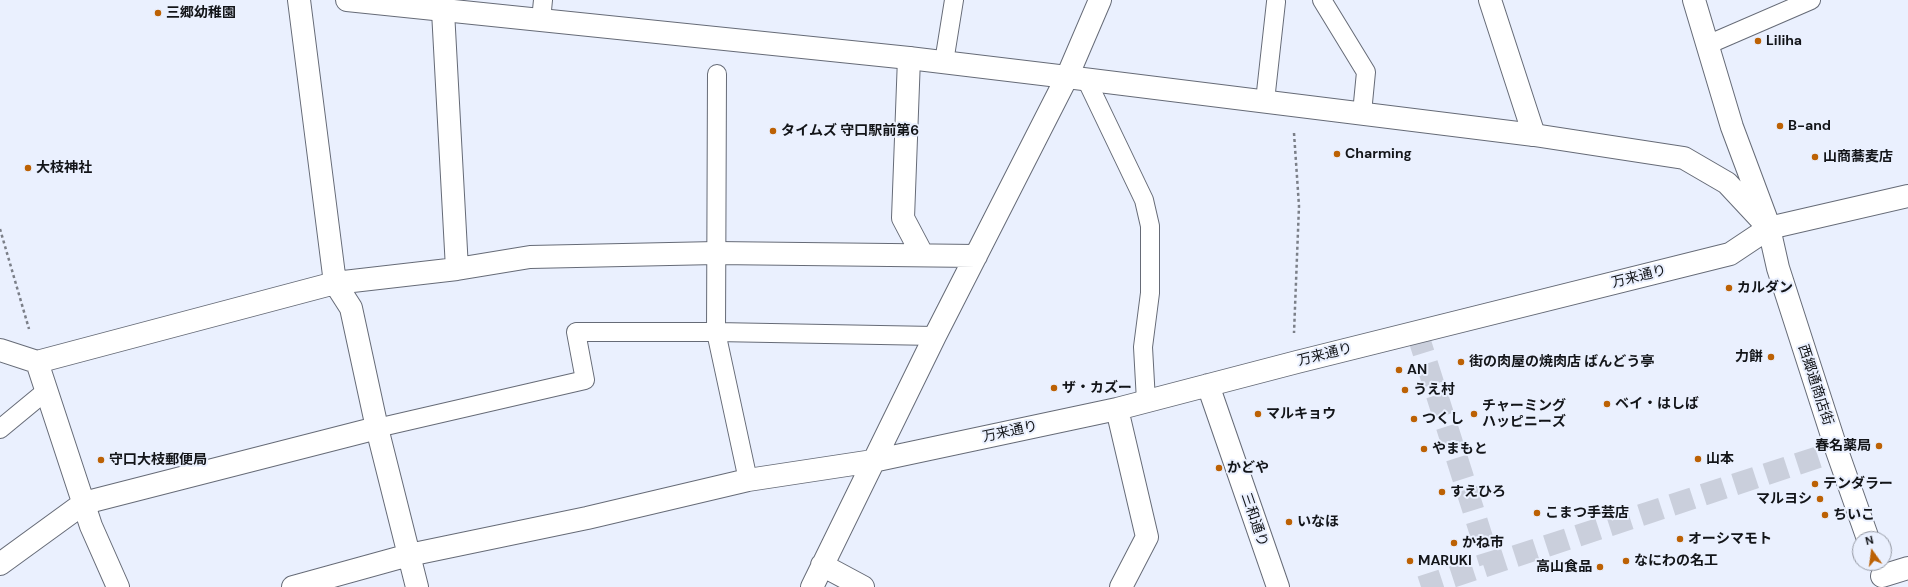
<!DOCTYPE html>
<html>
<head>
<meta charset="utf-8">
<style>
	body { margin:0 }
	#map { position:relative; width:1908px; height:587px; overflow:hidden; background:#eaf0fe; font-family:"DM Sans",sans-serif }
	canvas { display:block }
	.north { position:absolute; left:1852px; top:531px; width:40px; height:40px; box-sizing:border-box; background:#eaf0fe; border:1px solid #9498a2; border-radius:50%; rotate:346deg; font-size:11px; font-weight:700; line-height:16px; text-align:center; color:#131519 }
	.north::after { content:''; display:block; margin:auto; width:14px; height:18px; background:#bc6104; clip-path:polygon(50% 0,100% 100%,50% 72%,0 100%) }
</style>
</head>
<body>
<div id="map">
<canvas width="1908" height="587"></canvas>
<div class="north">N</div>
</div>
<script>
const g = document.querySelector('canvas').getContext('2d');
g.lineJoin = 'round';
function stroke(path, color, width, dash) {
  g.strokeStyle = color;
  g.lineWidth = width;
  g.lineCap = dash ? 'butt' : 'round';
  g.setLineDash(dash || []);
  g.stroke(path);
}
function drawText(font, color, halo, rows, align = 'center') {
  g.font = font + ' "DM Sans","Noto Sans JP",sans-serif';
  g.lineWidth = 4;
  g.setLineDash([]);
  g.textBaseline = 'middle';
  g.strokeStyle = halo;
  g.fillStyle = color;
  for (const [text, x, y, turn = 0] of rows) {
    g.save();
    g.translate(x, y);
    g.rotate((+turn || 0) * Math.PI / 180);
    g.textAlign = isNaN(turn) ? turn : align;
    if (halo) g.strokeText(text, 0, 0);
    g.fillText(text, 0, 0);
    g.restore();
  }
}
const streetTunnel = new Path2D(`
	M 1417,332 L 1490,563
	M 1421,587 L 1837,451`);
const path = new Path2D(`
	M 1294,133 L 1299,206 L 1294,333
	M 0,229 L 29,329`);
const lane = new Path2D(`
	M 1322,0 L 1366,72 L 1362,113
	M 541,20 L 543,0
	M 1707,45 L 1811,0
	M 944,62 L 954,0
	M 1086,79 L 1144,200 L 1150,226 L 1150,293 L 1143,347 L 1146,401
	M 1265,101 L 1276,2
	M 377,428 L 585,380 L 576,332 L 716,332 L 717,74
	M 0,429 L 46,391
	M 748,480 L 716,332 L 935,336`);
const street = new Path2D(`
	M 299,0 L 335,283 L 351,308 L 377,428 L 417,587
	M 1490,0 L 1534,135
	M 443,11 L 457,269
	M 909,58 L 903,218 L 922,254
	M 0,350 L 37,362 L 91,526 L 118,587
	M 37,362 L 335,283 L 457,269 L 530,257 L 716,253 L 976,256
	M 1208,385 L 1278,587
	M 1117,409 L 1147,537 L 1121,587
	M 0,564 L 84,503 L 377,428
	M 822,565 L 863,587
	M 1882,576 L 1908,568
	M 293,587 L 409,555 L 587,518 L 748,480 L 873,461 L 1117,409 L 1297,362 L 1730,254 L 1769,228 L 1778,268 L 1837,451 L 1868,539
	M 812,587 L 935,336 L 1067,77 L 1100,0`);
const secondary = new Path2D(`
	M 347,0 L 909,58 L 1067,77 L 1534,135 L 1684,158 L 1727,183 L 1769,228 L 1908,196
	M 1694,0 L 1732,127 L 1766,218`);
const markers = [
	[158,13,4,"#bc6104"],
	[1758,41,4,"#bc6104"],
	[1780,126,4,"#bc6104"],
	[773,131,4,"#bc6104"],
	[1337,154,4,"#bc6104"],
	[1815,157,4,"#bc6104"],
	[28,168,4,"#bc6104"],
	[1729,288,4,"#bc6104"],
	[1771,357,4,"#bc6104"],
	[1461,362,4,"#bc6104"],
	[1399,370,4,"#bc6104"],
	[1054,388,4,"#bc6104"],
	[1405,390,4,"#bc6104"],
	[1607,404,4,"#bc6104"],
	[1258,414,4,"#bc6104"],
	[1474,414,4,"#bc6104"],
	[1414,419,4,"#bc6104"],
	[1879,446,4,"#bc6104"],
	[1424,449,4,"#bc6104"],
	[1698,459,4,"#bc6104"],
	[101,460,4,"#bc6104"],
	[1219,468,4,"#bc6104"],
	[1815,484,4,"#bc6104"],
	[1442,492,4,"#bc6104"],
	[1820,499,4,"#bc6104"],
	[1537,513,4,"#bc6104"],
	[1825,515,4,"#bc6104"],
	[1289,522,4,"#bc6104"],
	[1680,539,4,"#bc6104"],
	[1454,543,4,"#bc6104"],
	[1410,561,4,"#bc6104"],
	[1626,561,4,"#bc6104"],
	[1600,567,4,"#bc6104"]
];
const poiNames = [
	["三郷幼稚園",166,13],
	["Liliha",1766,41],
	["B-and",1788,126],
	["タイムズ 守口駅前第6",781,131],
	["Charming",1345,154],
	["山商蕎麦店",1823,157],
	["大枝神社",36,168],
	["カルダン",1737,288],
	["力餅",1763,357,"right"],
	["街の肉屋の焼肉店 ばんどう亭",1469,362],
	["AN",1407,370],
	["ザ・カズー",1062,388],
	["うえ村",1413,390],
	["ベイ・はしば",1615,404],
	["チャーミング",1482,406],
	["ハッピニーズ",1482,422],
	["マルキョウ",1266,414],
	["つくし",1422,419],
	["春名薬局",1871,446,"right"],
	["やまもと",1432,449],
	["山本",1706,459],
	["守口大枝郵便局",109,460],
	["かどや",1227,468],
	["テンダラー",1823,484],
	["すえひろ",1450,492],
	["マルヨシ",1812,499,"right"],
	["こまつ手芸店",1545,513],
	["ちいこ",1833,515],
	["いなほ",1297,522],
	["オーシマモト",1688,539],
	["かね市",1462,543],
	["MARUKI",1418,561],
	["なにわの名工",1634,561],
	["高山食品",1592,567,"right"]
];
const streetNames = [
	["万来通り",1639,277,-14],
	["万来通り",1325,355,-14],
	["西郷通商店街",1815,385,72],
	["万来通り",1010,432,-12],
	["三和通り",1254,520,71]
];
stroke(streetTunnel, '#cacfdc', 22, [22, 11]);
stroke(lane, '#666b77', 20);
stroke(street, '#666b77', 24);
stroke(secondary, '#666b77', 24);
stroke(path, '#7b7f88', 2.5, [3, 3]);
stroke(lane, '#fff', 18);
stroke(street, '#fff', 22);
stroke(secondary, '#fff', 22);
for (const [x, y, r, color] of markers) {
  const dot = new Path2D();
  dot.arc(x, y, r, 0, 2 * Math.PI);
  g.fillStyle = color;
  g.fill(dot);
  stroke(dot, '#eaf0fe', 1.5);
}
drawText('bold 14px', '#131519', '#eaf0fe', poiNames, 'left');
drawText('14px', '#131519', '#eaf0fe', streetNames);
</script>
</body>
</html>
